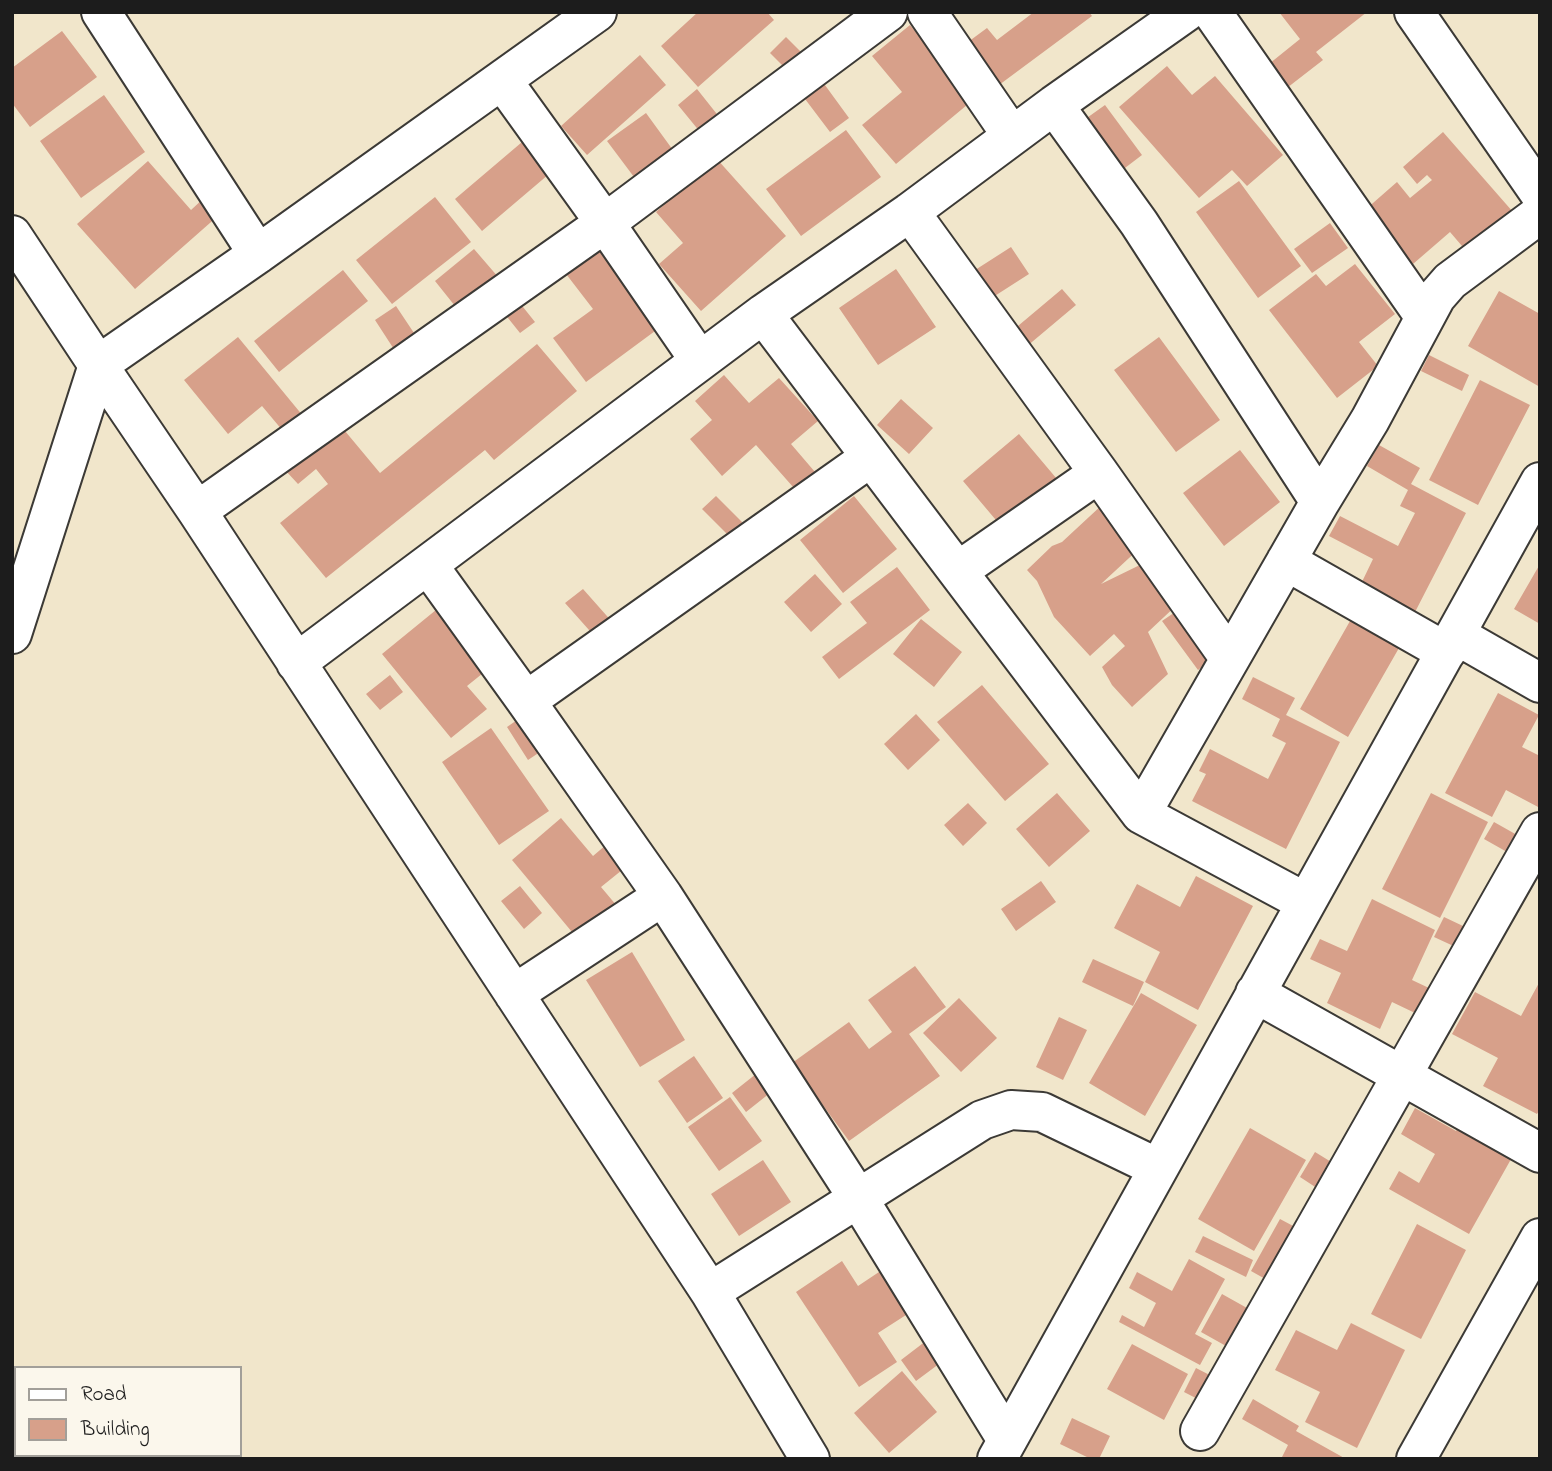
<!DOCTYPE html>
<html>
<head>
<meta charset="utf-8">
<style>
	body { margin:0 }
	#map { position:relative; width:1552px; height:1471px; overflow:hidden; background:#f1e6cb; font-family:"Indie Flower",sans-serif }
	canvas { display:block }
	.frame { position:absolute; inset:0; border:14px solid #1c1c1c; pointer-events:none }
	.legend { position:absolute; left:14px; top:1366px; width:228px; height:91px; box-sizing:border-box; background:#fbf7ec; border:2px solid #a29f99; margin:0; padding:9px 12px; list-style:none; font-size:21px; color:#1c1c1c }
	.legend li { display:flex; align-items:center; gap:14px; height:35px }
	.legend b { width:35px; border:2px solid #a29f99 }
</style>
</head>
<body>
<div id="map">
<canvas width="1552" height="1471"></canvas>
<div class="frame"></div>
<ul class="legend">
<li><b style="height:9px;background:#fff"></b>Road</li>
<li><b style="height:19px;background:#d7a08a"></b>Building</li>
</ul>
</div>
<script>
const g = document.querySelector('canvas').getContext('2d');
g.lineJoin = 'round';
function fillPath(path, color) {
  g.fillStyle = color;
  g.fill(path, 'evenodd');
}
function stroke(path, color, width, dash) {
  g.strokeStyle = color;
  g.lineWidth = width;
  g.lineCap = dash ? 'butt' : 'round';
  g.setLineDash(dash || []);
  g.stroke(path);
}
const building = new Path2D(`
	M 698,12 L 767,12 L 774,20 L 698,87 L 661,46 Z
	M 1034,12 L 1089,12 L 1092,16 L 999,85 L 968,42 L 987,28 L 997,40 Z
	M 1279,12 L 1367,12 L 1316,52 L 1323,60 L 1283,91 L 1264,68 L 1300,39 Z
	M 910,25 L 973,100 L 896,164 L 862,125 L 902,92 L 872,56 Z
	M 62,31 L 97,77 L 30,127 L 12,103 L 12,68 Z
	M 786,37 L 807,58 L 791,74 L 770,53 Z
	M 640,55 L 666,85 L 587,155 L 561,126 Z
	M 1167,66 L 1192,95 L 1215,76 L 1283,155 L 1247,186 L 1232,170 L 1199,198 L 1119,107 Z
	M 822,81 L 849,118 L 830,132 L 802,95 Z
	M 697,89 L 724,123 L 705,138 L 678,105 Z
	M 104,95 L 145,152 L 81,198 L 40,141 Z
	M 1105,105 L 1142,155 L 1121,171 L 1084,120 Z
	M 646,113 L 678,157 L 640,185 L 607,141 Z
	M 846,130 L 881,177 L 801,236 L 766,189 Z
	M 535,131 L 562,163 L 482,231 L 455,199 Z
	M 1443,132 L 1520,220 L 1474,260 L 1450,232 L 1413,264 L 1365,210 L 1397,182 L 1410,198 L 1432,180 L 1427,175 L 1417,184 L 1403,167 Z
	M 716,158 L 786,236 L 701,311 L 659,264 L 683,243 L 656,212 Z
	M 148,161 L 191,210 L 204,198 L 219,215 L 135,289 L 77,224 Z
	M 1239,181 L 1301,266 L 1258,298 L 1196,212 Z
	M 435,197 L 471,242 L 392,304 L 356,260 Z
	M 1330,223 L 1348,248 L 1312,273 L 1294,249 Z
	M 598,245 L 674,317 L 586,382 L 553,338 L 593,309 L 563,270 Z
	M 1011,247 L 1029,274 L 990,299 L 972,272 Z
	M 474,249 L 499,278 L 459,311 L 435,281 Z
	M 1355,264 L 1395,314 L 1359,342 L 1378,366 L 1337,398 L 1269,310 L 1316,274 L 1326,286 Z
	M 896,269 L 936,327 L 878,365 L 839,308 Z
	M 343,270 L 368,301 L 279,372 L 254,341 Z
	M 1062,289 L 1076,305 L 1026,347 L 1012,331 Z
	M 1499,291 L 1540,314 L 1540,387 L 1468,346 Z
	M 519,302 L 535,322 L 520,333 L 504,313 Z
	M 396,306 L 420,342 L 399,357 L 375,320 Z
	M 238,337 L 308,422 L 288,437 L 262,406 L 228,434 L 184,380 Z
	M 1159,337 L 1220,420 L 1176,452 L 1114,370 Z
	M 537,344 L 577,391 L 494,460 L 485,450 L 326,578 L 280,523 L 328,484 L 316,469 L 298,484 L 285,470 L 340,425 L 380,473 Z
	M 1429,355 L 1469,375 L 1462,391 L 1421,371 Z
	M 724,375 L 749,403 L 779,378 L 818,421 L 791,444 L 821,479 L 801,496 L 756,445 L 722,476 L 690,439 L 712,420 L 695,401 Z
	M 1480,380 L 1530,405 L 1478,505 L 1429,480 Z
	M 901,399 L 933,428 L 909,454 L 877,425 Z
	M 1019,434 L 1062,485 L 1006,532 L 963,481 Z
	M 1379,445 L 1420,468 L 1411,484 L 1466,513 L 1414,614 L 1360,586 L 1373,559 L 1329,536 L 1340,516 L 1398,546 L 1415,513 L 1400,506 L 1408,490 L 1367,466 Z
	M 1240,450 L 1280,502 L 1224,546 L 1183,493 Z
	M 716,496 L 745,525 L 732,539 L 702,509 Z
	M 854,496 L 897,549 L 843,593 L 800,540 Z
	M 1103,504 L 1142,546 L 1101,584 L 1144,563 L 1180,602 L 1148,632 L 1168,674 L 1132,707 L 1112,685 L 1102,667 L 1125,646 L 1114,634 L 1090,656 L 1054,617 L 1037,581 L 1027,570 L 1052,546 L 1062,542 Z
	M 1540,564 L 1540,624 L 1514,609 Z
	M 897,567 L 930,610 L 839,679 L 822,657 L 867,623 L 850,602 Z
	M 815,574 L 842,604 L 811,632 L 784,602 Z
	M 583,589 L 614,624 L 597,639 L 565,603 Z
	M 458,592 L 508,653 L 467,686 L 487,709 L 451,738 L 382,654 Z
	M 1181,608 L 1216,656 L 1198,670 L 1162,621 Z
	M 1354,614 L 1403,641 L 1348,737 L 1300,709 Z
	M 921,619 L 962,652 L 934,687 L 893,654 Z
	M 390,675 L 403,692 L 380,710 L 366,694 Z
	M 1253,677 L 1295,698 L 1286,715 L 1340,742 L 1286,849 L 1192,801 L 1206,774 L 1199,771 L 1210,749 L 1268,779 L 1286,743 L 1272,736 L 1280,719 L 1242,699 Z
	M 982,685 L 1049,764 L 1005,801 L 937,722 Z
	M 1498,693 L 1539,715 L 1522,747 L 1540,756 L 1540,808 L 1506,790 L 1492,817 L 1445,793 Z
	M 530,711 L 552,744 L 528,760 L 507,727 Z
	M 916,714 L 940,740 L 908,770 L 884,744 Z
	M 491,728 L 549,811 L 499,845 L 442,762 Z
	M 1057,793 L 1090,831 L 1049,867 L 1016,829 Z
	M 1431,793 L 1488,822 L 1440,918 L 1382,889 Z
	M 968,803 L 987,823 L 963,846 L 944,825 Z
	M 561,818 L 593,856 L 613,839 L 632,862 L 601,887 L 622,912 L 582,944 L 512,860 Z
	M 1494,822 L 1533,844 L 1523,861 L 1484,839 Z
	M 1196,876 L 1253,906 L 1198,1010 L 1145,982 L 1160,952 L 1114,928 L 1137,884 L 1180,907 Z
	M 1041,881 L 1056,902 L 1016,931 L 1001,909 Z
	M 520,886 L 542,913 L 524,929 L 501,901 Z
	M 1372,899 L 1435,930 L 1412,980 L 1448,997 L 1436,1023 L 1392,1002 L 1380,1029 L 1327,1003 L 1341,973 L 1310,959 L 1320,939 L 1347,951 Z
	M 1444,917 L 1482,935 L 1473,955 L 1434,937 Z
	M 632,952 L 685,1040 L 640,1067 L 586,980 Z
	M 1093,959 L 1144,982 L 1133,1006 L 1082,982 Z
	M 915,966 L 946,1007 L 909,1034 L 940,1076 L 849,1141 L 792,1063 L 849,1022 L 869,1049 L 892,1032 L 868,1000 Z
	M 1540,981 L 1540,1109 L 1537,1114 L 1483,1086 L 1498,1058 L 1452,1034 L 1475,992 L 1521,1016 Z
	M 1141,993 L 1197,1025 L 1145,1116 L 1089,1083 Z
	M 959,998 L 997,1038 L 961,1072 L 923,1033 Z
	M 1059,1017 L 1087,1030 L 1063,1080 L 1036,1067 Z
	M 694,1056 L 723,1098 L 687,1123 L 658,1081 Z
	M 761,1070 L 775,1089 L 746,1112 L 732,1093 Z
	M 730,1097 L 762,1141 L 719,1171 L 688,1127 Z
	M 1470,1106 L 1524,1136 L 1469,1234 L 1389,1189 L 1399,1171 L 1419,1183 L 1435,1154 L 1401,1134 L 1415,1108 L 1456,1131 Z
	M 1250,1128 L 1306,1160 L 1254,1251 L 1198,1219 Z
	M 1315,1152 L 1354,1176 L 1338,1202 L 1300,1177 Z
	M 763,1160 L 791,1202 L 739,1236 L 711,1194 Z
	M 1280,1219 L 1312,1236 L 1283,1289 L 1251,1271 Z
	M 1417,1224 L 1466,1250 L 1421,1339 L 1371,1314 Z
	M 1203,1236 L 1253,1260 L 1246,1277 L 1195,1252 Z
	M 1189,1259 L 1225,1279 L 1195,1334 L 1212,1343 L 1200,1365 L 1119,1322 L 1122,1315 L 1144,1327 L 1156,1303 L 1129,1288 L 1137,1272 L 1172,1291 Z
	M 842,1261 L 858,1286 L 891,1264 L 920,1306 L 878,1333 L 897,1362 L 859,1387 L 796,1292 Z
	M 1222,1294 L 1272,1322 L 1251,1360 L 1201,1332 Z
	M 1351,1323 L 1405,1350 L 1357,1448 L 1305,1422 L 1320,1392 L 1275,1370 L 1296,1330 L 1337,1350 Z
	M 935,1334 L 951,1355 L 916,1381 L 901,1360 Z
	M 1132,1344 L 1188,1374 L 1164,1420 L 1107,1389 Z
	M 1196,1368 L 1233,1387 L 1221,1411 L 1184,1392 Z
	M 902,1371 L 937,1412 L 889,1453 L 854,1413 Z
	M 1253,1399 L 1299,1426 L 1296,1431 L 1346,1459 L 1281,1459 L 1288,1445 L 1242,1419 Z
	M 1072,1418 L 1110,1436 L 1099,1459 L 1091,1459 L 1060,1444 Z`);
const street = new Path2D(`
	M 101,12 L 258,254
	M 927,12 L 1012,136
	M 1212,12 L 1424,316
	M 1414,12 L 1540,194
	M 502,80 L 605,223 L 700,361
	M 1054,105 L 1139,223 L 1320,502 L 1141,814
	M 910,212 L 1099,473 L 1230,659
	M 12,235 L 98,365 L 258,254 L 597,12
	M 763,314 L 1141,814 L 1305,902
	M 1320,502 L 1370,420 L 1436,297 L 1450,281 L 1540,214
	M 197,511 L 605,223 L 888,12
	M 1286,561 L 1446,652
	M 428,565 L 526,701 L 663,896 L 858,1198 L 1007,1440
	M 958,571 L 1099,473
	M 12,634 L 98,365 L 197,511 L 710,1292 L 810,1459
	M 1456,635 L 1540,683
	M 296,663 L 763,314 L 910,212 L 1054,105 L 1186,12
	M 526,701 L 871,457
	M 1255,993 L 1540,1153
	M 514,994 L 663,896
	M 710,1292 L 982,1120 L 1011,1110 L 1042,1112 L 1158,1168
	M 1200,1431 L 1540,832
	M 997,1459 L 1540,482
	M 1416,1459 L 1540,1238`);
fillPath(building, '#d7a08a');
stroke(street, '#3c3a36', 42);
stroke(street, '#fff', 38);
</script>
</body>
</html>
